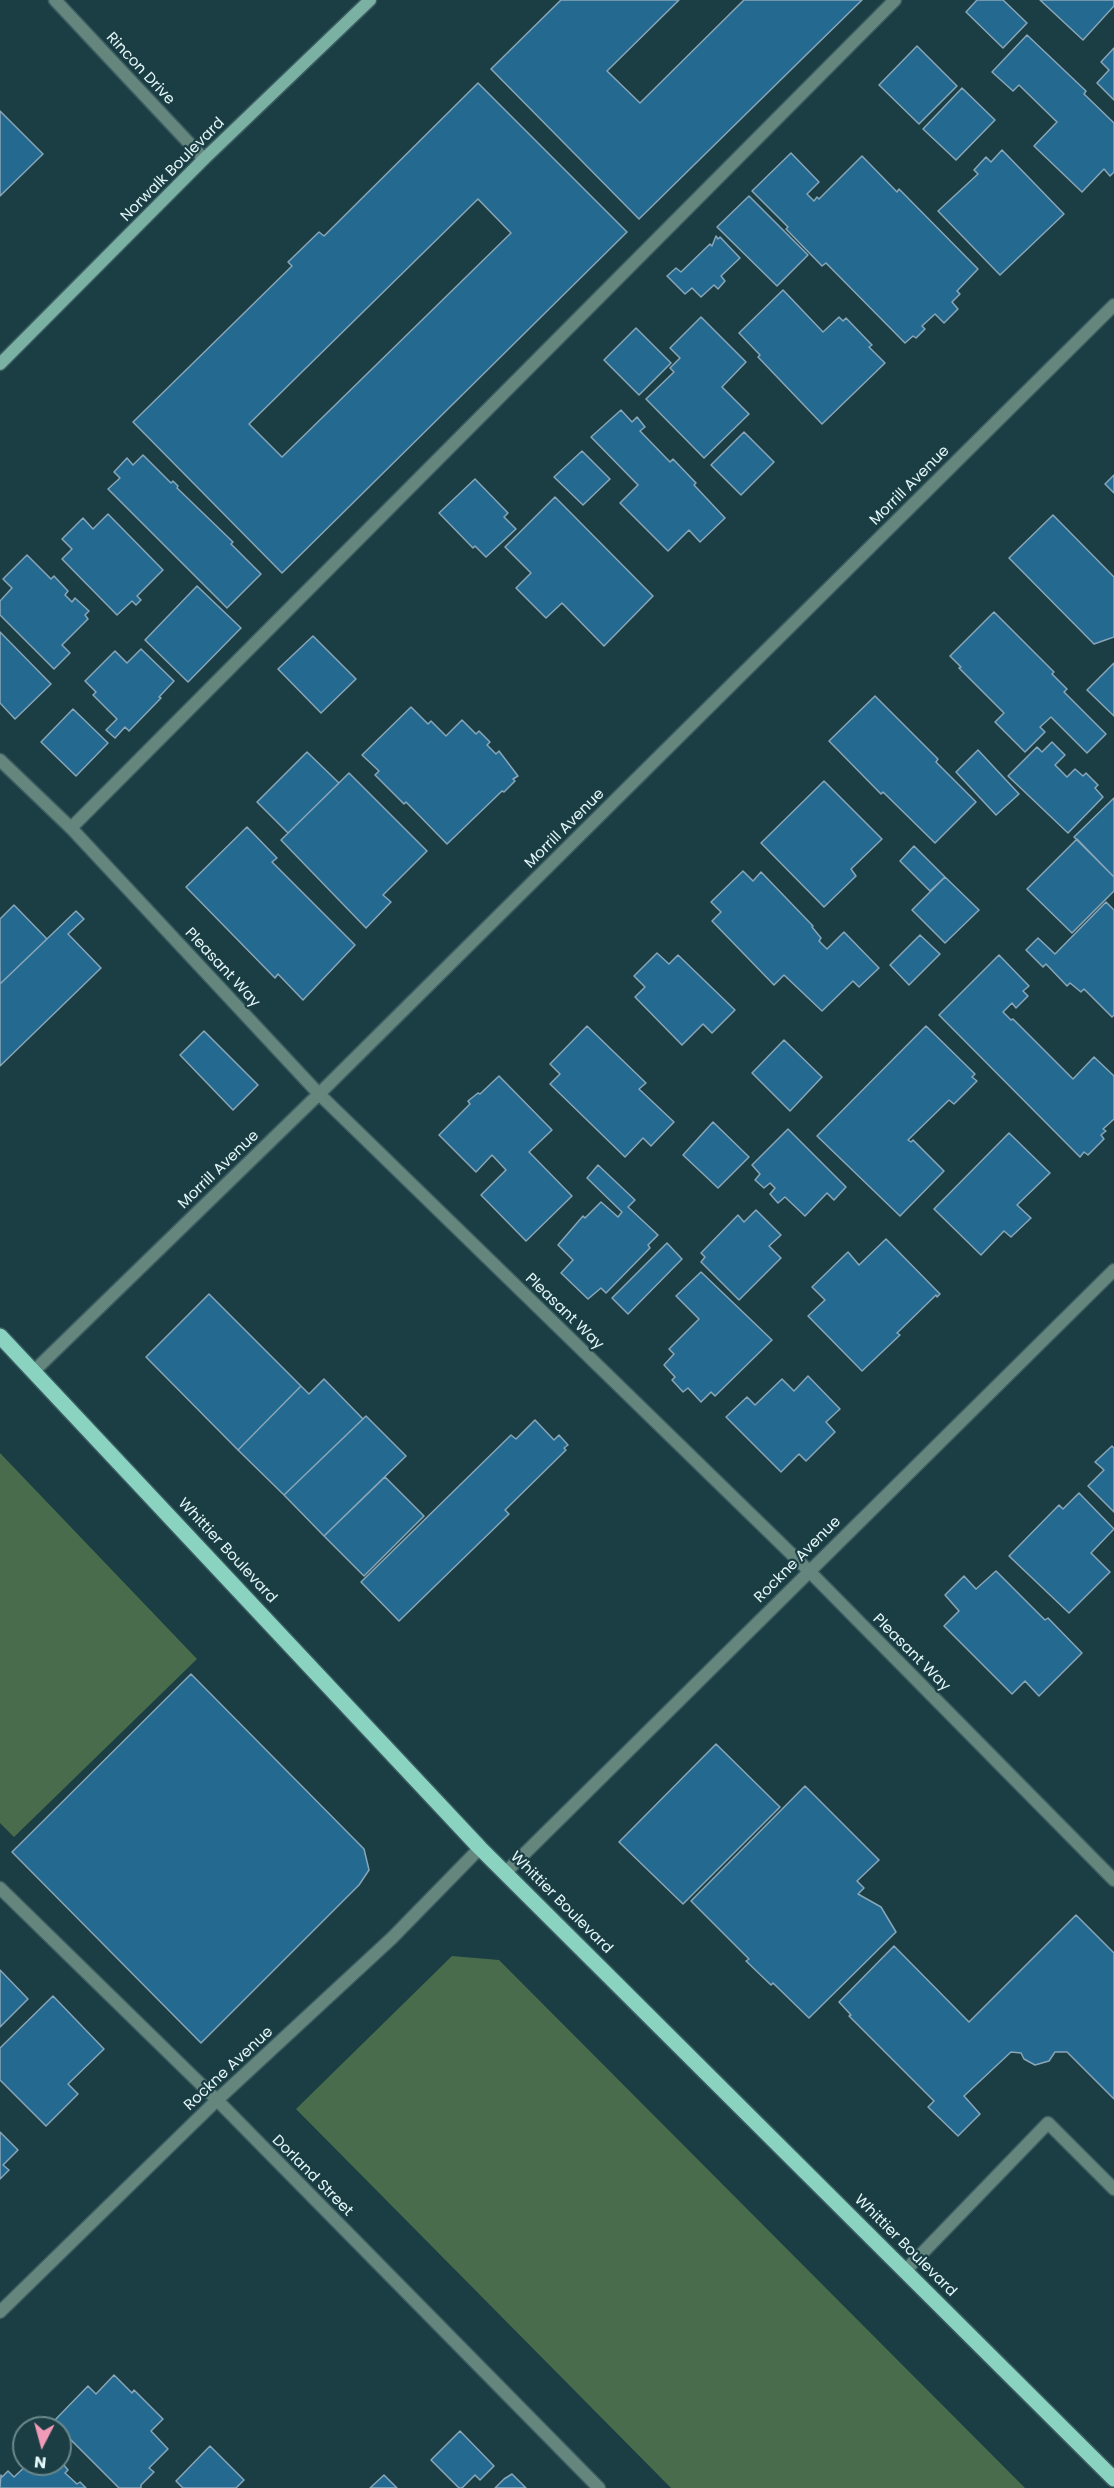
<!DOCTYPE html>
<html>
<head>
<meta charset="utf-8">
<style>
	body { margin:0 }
	#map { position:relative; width:1114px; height:2488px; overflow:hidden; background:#1a3e43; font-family:Poppins,sans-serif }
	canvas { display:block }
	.north { position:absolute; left:12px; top:2416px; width:60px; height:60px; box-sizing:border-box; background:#1a3e43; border:2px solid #6a888c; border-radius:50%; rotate:186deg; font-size:16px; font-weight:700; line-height:24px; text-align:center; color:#e3f6f9 }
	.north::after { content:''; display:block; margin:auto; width:21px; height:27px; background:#f09ab7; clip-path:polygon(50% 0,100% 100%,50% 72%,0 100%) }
</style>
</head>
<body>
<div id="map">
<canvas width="1114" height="2488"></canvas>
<div class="north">N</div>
</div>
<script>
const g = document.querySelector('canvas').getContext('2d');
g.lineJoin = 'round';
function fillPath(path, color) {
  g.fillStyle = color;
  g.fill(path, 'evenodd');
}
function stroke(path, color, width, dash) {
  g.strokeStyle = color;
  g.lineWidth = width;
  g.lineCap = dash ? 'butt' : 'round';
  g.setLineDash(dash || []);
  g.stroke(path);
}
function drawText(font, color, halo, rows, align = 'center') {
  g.font = font + ' Poppins,sans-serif';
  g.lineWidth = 4.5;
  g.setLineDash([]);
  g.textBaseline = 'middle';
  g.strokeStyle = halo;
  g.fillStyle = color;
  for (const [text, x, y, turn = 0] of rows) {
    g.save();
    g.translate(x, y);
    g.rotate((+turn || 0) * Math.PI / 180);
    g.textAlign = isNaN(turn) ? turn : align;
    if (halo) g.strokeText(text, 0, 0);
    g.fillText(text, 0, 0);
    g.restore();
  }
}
const green = new Path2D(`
	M 0,1453 L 197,1659 L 14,1837 L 0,1823 Z
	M 452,1956 L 499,1960 L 1025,2488 L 671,2488 L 296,2109 Z`);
const building = new Path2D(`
	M 561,0 L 679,0 L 607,71 L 640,103 L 744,0 L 862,0 L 639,219 L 491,69 Z
	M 977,0 L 1003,0 L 1027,23 L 1003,48 L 966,12 Z
	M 1040,0 L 1114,0 L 1114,6 L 1083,40 Z
	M 1027,35 L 1086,91 L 1084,94 L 1114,123 L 1114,172 L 1110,176 L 1104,169 L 1082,192 L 1034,146 L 1057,122 L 1019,85 L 1013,91 L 992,72 Z
	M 917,46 L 957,86 L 919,124 L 879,85 Z
	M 1114,48 L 1114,100 L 1097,83 L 1109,70 L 1101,62 Z
	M 478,83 L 627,232 L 282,573 L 133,422 L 292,266 L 288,262 L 319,232 L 324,236 ZM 478,199 L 511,233 L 282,457 L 249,424 Z
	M 962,88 L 995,120 L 956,160 L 923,129 Z
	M 0,111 L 43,154 L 0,196 Z
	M 1002,150 L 1064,214 L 1000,275 L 938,211 L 978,174 L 974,170 L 986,157 L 991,162 Z
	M 791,153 L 819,182 L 807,194 L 814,201 L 817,197 L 819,199 L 862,156 L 897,192 L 899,189 L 978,269 L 957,291 L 960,294 L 952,302 L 958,309 L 944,323 L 935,314 L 922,326 L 925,329 L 916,338 L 913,336 L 905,343 L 826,263 L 822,266 L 786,229 L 788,227 L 752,191 Z
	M 749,196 L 808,255 L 777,286 L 717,227 Z
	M 716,236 L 718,239 L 720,237 L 740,258 L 721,276 L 725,281 L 718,289 L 714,285 L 701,297 L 692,288 L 685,294 L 667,276 L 676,268 L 681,272 L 710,244 L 712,246 Z
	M 783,290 L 823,332 L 839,317 L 843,321 L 846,318 L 872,345 L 869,347 L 885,363 L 822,424 L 758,357 L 760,355 L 739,333 Z
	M 701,317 L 746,362 L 722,387 L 749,414 L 704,458 L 646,399 L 674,372 L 670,368 L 680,358 L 670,348 Z
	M 636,328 L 671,363 L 639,395 L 604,360 Z
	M 621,410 L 632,422 L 637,417 L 645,427 L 640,431 L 670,462 L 673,459 L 696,483 L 694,485 L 725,518 L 700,542 L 689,530 L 668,551 L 620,503 L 638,485 L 591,437 Z
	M 744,432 L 774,462 L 741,495 L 711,465 Z
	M 582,451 L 610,479 L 583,505 L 554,477 Z
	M 143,455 L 171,483 L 173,481 L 178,486 L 177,488 L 233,542 L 231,544 L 261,574 L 227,608 L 108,489 L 120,478 L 114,472 L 127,458 L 133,465 Z
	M 1114,475 L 1114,493 L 1105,484 Z
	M 475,479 L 508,513 L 504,517 L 516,529 L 486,557 L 475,546 L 473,548 L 439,513 Z
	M 555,497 L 653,596 L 604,646 L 562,603 L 546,618 L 516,588 L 531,573 L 505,547 Z
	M 108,514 L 163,570 L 137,596 L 141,600 L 136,605 L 132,601 L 117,615 L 62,559 L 72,549 L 62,539 L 83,518 L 93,529 Z
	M 1053,515 L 1114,577 L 1114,637 L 1094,644 L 1009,558 Z
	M 27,555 L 51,579 L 54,576 L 68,591 L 65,595 L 72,602 L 75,598 L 89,611 L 85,615 L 88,619 L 62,645 L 70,653 L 54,669 L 0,615 L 0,601 L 12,588 L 3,579 Z
	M 197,586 L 241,628 L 188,682 L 145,640 Z
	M 994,612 L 1054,672 L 1052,674 L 1067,689 L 1064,692 L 1106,734 L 1087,753 L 1051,717 L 1040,727 L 1045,732 L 1025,752 L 995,722 L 1004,713 L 959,668 L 961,667 L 950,656 Z
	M 0,632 L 51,684 L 15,719 L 0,703 Z
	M 313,636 L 356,679 L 321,713 L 278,669 Z
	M 141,649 L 174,681 L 159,697 L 161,698 L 129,731 L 125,727 L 115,738 L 106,730 L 117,719 L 93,695 L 96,692 L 85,681 L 115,651 L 127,663 Z
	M 1114,663 L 1114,716 L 1087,690 Z
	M 875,696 L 938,759 L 936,762 L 976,802 L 935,843 L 883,792 L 881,794 L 829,741 Z
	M 411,707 L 428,724 L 431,721 L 446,736 L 462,720 L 476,734 L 479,731 L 490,742 L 487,745 L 496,754 L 499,751 L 518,776 L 513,779 L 515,781 L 504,792 L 502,791 L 447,844 L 406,802 L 404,804 L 375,775 L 379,771 L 362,755 Z
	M 73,709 L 108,743 L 76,776 L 41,742 Z
	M 1052,742 L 1065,755 L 1055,765 L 1067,777 L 1075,769 L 1083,776 L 1086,773 L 1098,785 L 1095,788 L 1103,797 L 1068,833 L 1008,776 L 1037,747 L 1042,752 Z
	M 978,750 L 1019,794 L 996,815 L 956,772 Z
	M 307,752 L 339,783 L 288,833 L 257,802 Z
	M 349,773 L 427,851 L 383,895 L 391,902 L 366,928 L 281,840 Z
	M 824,781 L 882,839 L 851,869 L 856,876 L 824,907 L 761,843 Z
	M 1114,798 L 1114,877 L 1074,837 Z
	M 247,827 L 277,858 L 272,862 L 355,945 L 303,1000 L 278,974 L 275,978 L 186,887 Z
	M 1077,839 L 1114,877 L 1114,891 L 1072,933 L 1027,889 Z
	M 914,846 L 945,877 L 930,891 L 900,861 Z
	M 743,871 L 753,881 L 761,872 L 813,926 L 812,927 L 821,938 L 819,941 L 827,949 L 844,932 L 879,968 L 859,987 L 853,981 L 822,1011 L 784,975 L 774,985 L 712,921 L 721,912 L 711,902 Z
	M 945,877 L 979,910 L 945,943 L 912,910 Z
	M 1106,902 L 1114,910 L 1114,1015 L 1112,1017 L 1084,989 L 1081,992 L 1070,983 L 1067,986 L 1046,964 L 1043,967 L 1026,950 L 1038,938 L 1055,954 Z
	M 14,905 L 47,939 L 0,984 L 0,919 Z
	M 76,911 L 84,919 L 68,934 L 101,968 L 0,1066 L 0,984 Z
	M 920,935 L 940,954 L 909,985 L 890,965 Z
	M 657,953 L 669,964 L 678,955 L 735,1010 L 712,1033 L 703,1024 L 682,1045 L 635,997 L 645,987 L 634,976 Z
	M 999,955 L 1029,986 L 1023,991 L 1028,996 L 1016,1008 L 1012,1003 L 1003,1012 L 1011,1020 L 1013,1019 L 1073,1079 L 1094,1057 L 1114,1076 L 1114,1119 L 1103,1129 L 1106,1131 L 1101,1135 L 1104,1139 L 1088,1155 L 1084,1152 L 1080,1157 L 939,1015 Z
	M 587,1026 L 646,1083 L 639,1089 L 674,1122 L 651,1146 L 643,1138 L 625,1157 L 550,1084 L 560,1074 L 550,1064 Z
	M 926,1026 L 975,1074 L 972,1077 L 977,1081 L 954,1104 L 949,1100 L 908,1140 L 911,1142 L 913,1140 L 944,1171 L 900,1216 L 817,1136 Z
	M 204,1031 L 258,1085 L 233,1110 L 180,1055 Z
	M 784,1040 L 822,1077 L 790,1111 L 752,1073 Z
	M 499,1076 L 552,1130 L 529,1152 L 572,1196 L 526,1241 L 481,1195 L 506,1170 L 492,1155 L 476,1172 L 439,1135 L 470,1104 L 468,1101 L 478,1093 L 480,1094 Z
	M 713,1122 L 749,1157 L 718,1188 L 683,1155 Z
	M 788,1129 L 846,1187 L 834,1200 L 827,1193 L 805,1216 L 785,1197 L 778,1203 L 770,1194 L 775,1188 L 770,1183 L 764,1188 L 755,1180 L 760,1174 L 752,1165 Z
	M 1009,1133 L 1050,1173 L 1017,1205 L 1031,1218 L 1011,1237 L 1004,1231 L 981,1255 L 934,1209 Z
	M 598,1165 L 635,1200 L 628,1207 L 658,1235 L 648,1245 L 650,1248 L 606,1293 L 601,1288 L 588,1299 L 561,1273 L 573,1260 L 558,1245 L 583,1216 L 585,1218 L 601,1202 L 618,1217 L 622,1212 L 587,1178 Z
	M 756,1210 L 781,1235 L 769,1246 L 781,1258 L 739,1300 L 701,1262 L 705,1257 L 701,1253 L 738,1215 L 744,1222 Z
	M 886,1239 L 940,1294 L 937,1297 L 936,1295 L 897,1333 L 900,1335 L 862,1371 L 808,1316 L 825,1300 L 812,1287 L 848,1252 L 859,1265 Z
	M 667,1243 L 682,1259 L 628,1314 L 612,1298 Z
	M 701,1272 L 772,1340 L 715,1396 L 711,1392 L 701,1402 L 688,1388 L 683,1392 L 672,1380 L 675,1377 L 664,1365 L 674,1354 L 669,1349 L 699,1319 L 676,1296 Z
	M 209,1294 L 301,1386 L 238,1450 L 146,1357 Z
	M 808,1376 L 840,1409 L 826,1422 L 835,1432 L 806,1461 L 799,1454 L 781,1472 L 726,1417 L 747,1397 L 755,1405 L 782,1379 L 794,1391 Z
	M 324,1379 L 363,1419 L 284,1495 L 238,1450 L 301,1386 L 309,1394 Z
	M 366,1416 L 406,1456 L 324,1536 L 284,1495 Z
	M 535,1420 L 554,1440 L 559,1435 L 568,1445 L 564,1448 L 566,1450 L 505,1510 L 509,1514 L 399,1621 L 361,1582 L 511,1435 L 516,1439 Z
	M 1112,1446 L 1114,1448 L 1114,1512 L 1088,1486 L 1104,1470 L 1095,1462 Z
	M 385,1477 L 424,1516 L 364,1576 L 324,1536 Z
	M 1079,1493 L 1114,1529 L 1091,1553 L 1110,1572 L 1069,1613 L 1009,1556 L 1059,1505 L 1063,1509 Z
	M 996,1571 L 1045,1620 L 1048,1618 L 1082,1653 L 1039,1696 L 1025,1681 L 1012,1694 L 944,1626 L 959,1611 L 945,1595 L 964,1576 L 976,1589 Z
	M 191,1674 L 364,1849 L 369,1870 L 359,1885 L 201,2043 L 12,1852 Z
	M 716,1744 L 780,1807 L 683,1904 L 619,1842 Z
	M 805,1786 L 879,1860 L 857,1881 L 864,1888 L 858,1894 L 881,1907 L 896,1932 L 809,2018 L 773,1983 L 771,1985 L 746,1961 L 749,1959 L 691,1901 Z
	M 1076,1915 L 1114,1953 L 1114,2099 L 1067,2052 L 1055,2052 L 1049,2061 L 1035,2065 L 1024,2059 L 1021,2053 L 1011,2052 L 964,2096 L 980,2114 L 958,2136 L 928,2107 L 934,2101 L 849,2016 L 851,2015 L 839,2002 L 894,1946 L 969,2022 Z
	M 0,1970 L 28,1999 L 0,2027 Z
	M 53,1996 L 104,2049 L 68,2084 L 78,2094 L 46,2126 L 0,2080 L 0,2048 Z
	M 0,2132 L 18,2150 L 3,2165 L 9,2170 L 0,2179 Z
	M 114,2375 L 132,2393 L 134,2390 L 163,2419 L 151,2431 L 168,2449 L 149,2468 L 154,2472 L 141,2485 L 141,2488 L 119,2488 L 53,2422 L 88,2386 L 96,2394 Z
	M 460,2431 L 494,2466 L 480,2480 L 475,2475 L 462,2488 L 459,2488 L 431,2460 Z
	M 210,2446 L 244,2480 L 236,2488 L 183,2488 L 176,2481 Z
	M 28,2464 L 58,2464 L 60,2466 L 63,2464 L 68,2470 L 65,2473 L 77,2484 L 80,2482 L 86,2488 L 0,2488 L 1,2475 L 2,2477 L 8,2471 L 14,2477 Z
	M 512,2474 L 526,2488 L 495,2488 L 504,2479 Z
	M 384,2475 L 397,2488 L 370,2488 Z`);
const lane = new Path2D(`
	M 71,828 L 895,0
	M 905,2271 L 1048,2123 L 1114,2189`);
const street = new Path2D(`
	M 55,0 L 204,159
	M 0,760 L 71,828 L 319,1094 L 809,1571 L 1114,1880
	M 34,1371 L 319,1094 L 1114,305
	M 505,1873 L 1114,1270
	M 0,1888 L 217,2100 L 599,2488
	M 0,2312 L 217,2100 L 392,1938 L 480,1848`);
const secondary = new Path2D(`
	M 0,364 L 204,159 L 370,0`);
const primary = new Path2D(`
	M 0,1336 L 480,1848 L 1114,2479`);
const streetNames = [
	["Rincon Drive",140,69,47],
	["Norwalk Boulevard",173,170,-45],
	["Morrill Avenue",910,486,-45],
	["Morrill Avenue",565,829,-45],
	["Pleasant Way",222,968,47],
	["Morrill Avenue",219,1170,-44],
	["Pleasant Way",564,1312,44],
	["Whittier Boulevard",227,1551,47],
	["Rockne Avenue",798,1560,-45],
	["Pleasant Way",911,1653,45],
	["Whittier Boulevard",561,1903,45],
	["Rockne Avenue",229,2069,-43],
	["Dorland Street",312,2176,45],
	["Whittier Boulevard",905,2246,45]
];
fillPath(green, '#496d4c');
fillPath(building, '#24698f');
stroke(building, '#89a6b9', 1.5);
stroke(lane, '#3a5b60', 15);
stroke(street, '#3a5b60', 15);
stroke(secondary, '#3a5b60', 15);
stroke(primary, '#3a5b60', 18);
stroke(lane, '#64867d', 12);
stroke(street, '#64867d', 12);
stroke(secondary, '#7ab1a3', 12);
stroke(primary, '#8ad3c1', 15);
drawText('15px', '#e3f6f9', '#1a3e43', streetNames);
</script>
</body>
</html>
